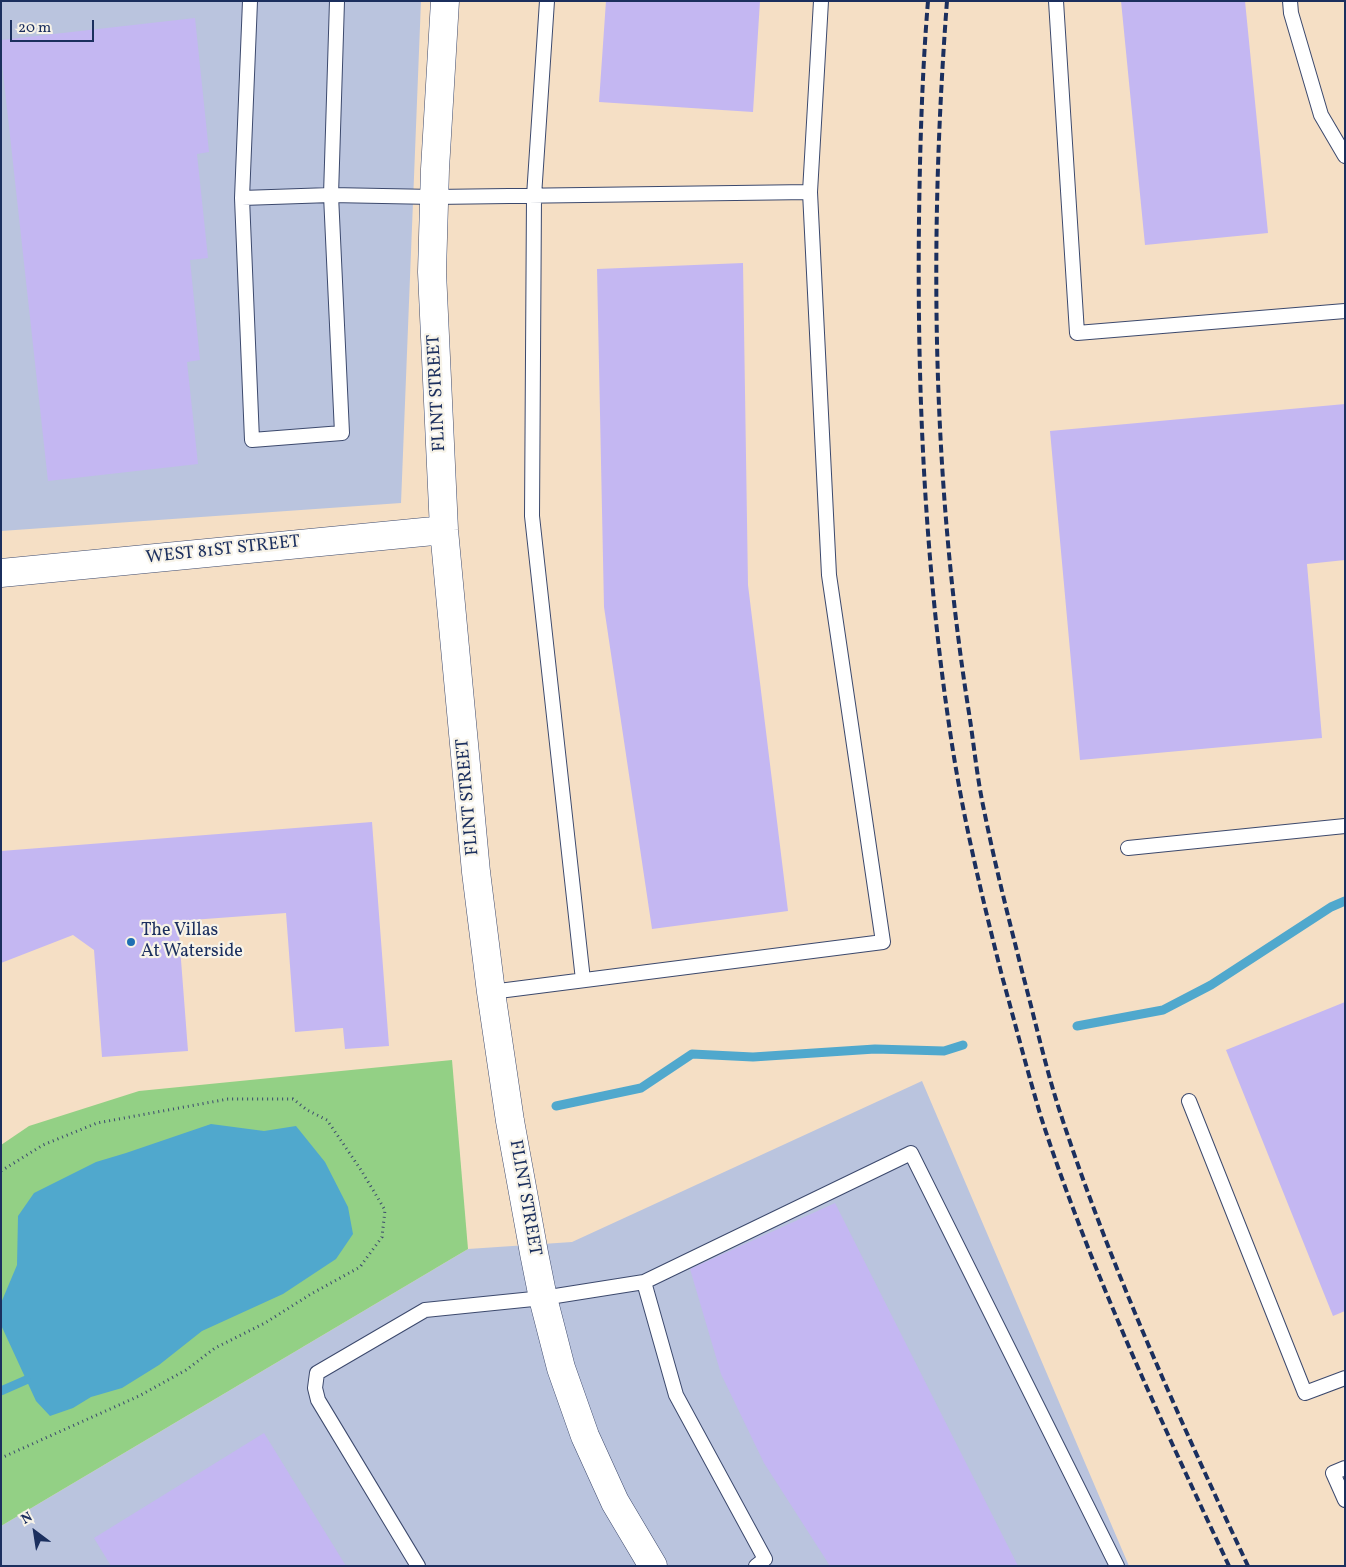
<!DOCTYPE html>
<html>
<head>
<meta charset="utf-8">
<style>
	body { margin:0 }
	#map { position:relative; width:1346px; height:1567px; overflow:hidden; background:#f5dfc5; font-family:Vollkorn,serif }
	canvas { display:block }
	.frame { position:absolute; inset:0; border:2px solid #1b2f5e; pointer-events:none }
	.north { position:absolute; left:10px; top:1507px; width:50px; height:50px; -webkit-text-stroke:4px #f7f3e8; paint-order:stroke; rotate:329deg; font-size:14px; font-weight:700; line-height:20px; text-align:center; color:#1b2f5e }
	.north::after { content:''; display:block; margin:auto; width:18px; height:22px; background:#1b2f5e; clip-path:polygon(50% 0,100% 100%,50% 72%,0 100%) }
	.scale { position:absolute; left:10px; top:20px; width:84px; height:22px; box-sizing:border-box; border:2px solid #1b2f5e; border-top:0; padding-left:6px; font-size:15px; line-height:18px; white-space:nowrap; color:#1b2f5e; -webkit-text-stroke:4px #f7f3e8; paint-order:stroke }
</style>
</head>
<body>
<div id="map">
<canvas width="1346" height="1567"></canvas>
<div class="frame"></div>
<div class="north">N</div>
<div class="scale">20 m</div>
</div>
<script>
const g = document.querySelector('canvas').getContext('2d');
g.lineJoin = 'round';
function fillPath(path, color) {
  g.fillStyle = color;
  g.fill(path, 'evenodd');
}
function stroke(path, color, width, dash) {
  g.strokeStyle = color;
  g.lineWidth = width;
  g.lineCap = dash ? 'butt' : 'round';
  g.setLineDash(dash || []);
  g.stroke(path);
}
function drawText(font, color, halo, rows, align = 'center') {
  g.font = font + ' Vollkorn,serif';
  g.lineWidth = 4.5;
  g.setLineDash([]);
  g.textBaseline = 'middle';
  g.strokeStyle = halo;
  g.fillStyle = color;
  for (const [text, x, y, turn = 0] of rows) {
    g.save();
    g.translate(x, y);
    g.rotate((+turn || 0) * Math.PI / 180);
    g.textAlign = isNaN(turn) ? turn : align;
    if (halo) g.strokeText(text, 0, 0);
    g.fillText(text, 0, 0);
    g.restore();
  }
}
const industrial = new Path2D(`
	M 1,1 L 421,1 L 401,503 L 1,531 Z
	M 922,1081 L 1129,1566 L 1,1566 L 1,1526 L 468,1249 L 572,1242 Z`);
const green = new Path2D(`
	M 452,1060 L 468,1249 L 1,1526 L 1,1145 L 29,1126 L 139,1091 Z`);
const water = new Path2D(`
	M 211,1124 L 264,1131 L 296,1126 L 325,1162 L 348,1207 L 353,1234 L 336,1259 L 283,1294 L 202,1331 L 159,1365 L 122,1388 L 91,1397 L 73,1408 L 50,1416 L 36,1401 L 1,1325 L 1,1303 L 17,1265 L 18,1216 L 34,1193 L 96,1162 L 126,1153 Z`);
const stream = new Path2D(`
	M 1077,1026 L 1163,1010 L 1211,985 L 1331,907 L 1345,901
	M 556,1106 L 641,1088 L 692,1054 L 753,1057 L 875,1049 L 944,1051 L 963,1045
	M 1,1391 L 26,1380`);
const building = new Path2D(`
	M 606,1 L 760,1 L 753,112 L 599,102 Z
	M 1121,1 L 1245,1 L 1268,233 L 1145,245 Z
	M 195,18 L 209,152 L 197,154 L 208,258 L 190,260 L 200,360 L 187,362 L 198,464 L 48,481 L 1,54 L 1,40 Z
	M 743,263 L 748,585 L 788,911 L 652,929 L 604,607 L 597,269 Z
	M 1345,404 L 1345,560 L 1307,564 L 1322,738 L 1080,760 L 1050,431 Z
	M 372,822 L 389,1046 L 345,1049 L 343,1028 L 295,1032 L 286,913 L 178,921 L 188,1051 L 102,1057 L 94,950 L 73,935 L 1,963 L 1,851 Z
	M 1345,1002 L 1345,1311 L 1333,1316 L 1226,1050 Z
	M 835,1203 L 1018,1566 L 830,1566 L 764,1463 L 721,1374 L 690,1269 Z
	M 264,1433 L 346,1566 L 111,1566 L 94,1538 Z`);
const path = new Path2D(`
	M 1,1171 L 43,1145 L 97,1123 L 228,1099 L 293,1099 L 307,1110 L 327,1120 L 361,1170 L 385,1210 L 382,1237 L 360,1267 L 311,1294 L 265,1323 L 215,1348 L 186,1370 L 139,1396 L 1,1458`);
const lane = new Path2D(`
	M 250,1 L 242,198 L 252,440 L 342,433 L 331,195 L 337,1
	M 547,1 L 534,196 L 532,516 L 583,980
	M 1056,1 L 1077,333 L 1345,311
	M 1290,1 L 1291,13 L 1321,115 L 1345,156
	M 242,198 L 331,195 L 434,197 L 810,192
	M 1128,848 L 1345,826
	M 491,992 L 883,942 L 829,575 L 810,192 L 821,1
	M 1189,1101 L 1305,1393 L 1345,1378
	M 644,1282 L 911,1153 L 1117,1566
	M 1345,1468 L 1333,1473 L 1345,1500
	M 418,1566 L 318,1400 L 315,1388 L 317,1373 L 425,1310 L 543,1298 L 644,1282 L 676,1395 L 765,1559 L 756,1566`);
const street = new Path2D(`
	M 445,1 L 435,169 L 432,272 L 444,530 L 476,872 L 491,992 L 510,1121 L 534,1253 L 543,1298 L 561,1368 L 585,1436 L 615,1502 L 653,1566
	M 1,573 L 444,530`);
const rail = new Path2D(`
	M 928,1 C 922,74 920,147 919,220 C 917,393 925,567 951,738 C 963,818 982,897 1002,976 C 1015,1023 1027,1070 1041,1117 C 1091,1271 1160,1419 1229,1566
	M 947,1 C 929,238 932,479 969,713 C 974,745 977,778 984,810 C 995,865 1009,920 1023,975 C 1035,1020 1045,1065 1059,1109 C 1110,1266 1178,1416 1248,1566`);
const markers = [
	[131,942,5,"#1f6fb2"]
];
const streetNames = [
	["FLINT STREET",438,393,-93],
	["WEST 81ST STREET",223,551,-6],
	["FLINT STREET",469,797,-95],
	["FLINT STREET",524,1198,80]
];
const poiNames = [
	["The Villas",141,932],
	["At Waterside",141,953]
];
fillPath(industrial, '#bac4de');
fillPath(green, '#93d085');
fillPath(water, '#50a8cd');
stroke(stream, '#50a8cd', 9);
fillPath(building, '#c4b7f2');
stroke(lane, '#3c496d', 16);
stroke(street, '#3c496d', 29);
stroke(path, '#3c496d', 3, [1, 4]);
stroke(lane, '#fff', 14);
stroke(street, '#fff', 28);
stroke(rail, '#1b2f5e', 4, [8, 4]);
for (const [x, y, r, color] of markers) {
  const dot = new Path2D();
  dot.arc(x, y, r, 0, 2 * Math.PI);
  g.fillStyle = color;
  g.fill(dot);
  stroke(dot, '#f7f3e8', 2);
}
drawText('18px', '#1b2f5e', '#f7f3e8', streetNames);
drawText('18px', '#1b2f5e', '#f7f3e8', poiNames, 'left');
</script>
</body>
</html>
